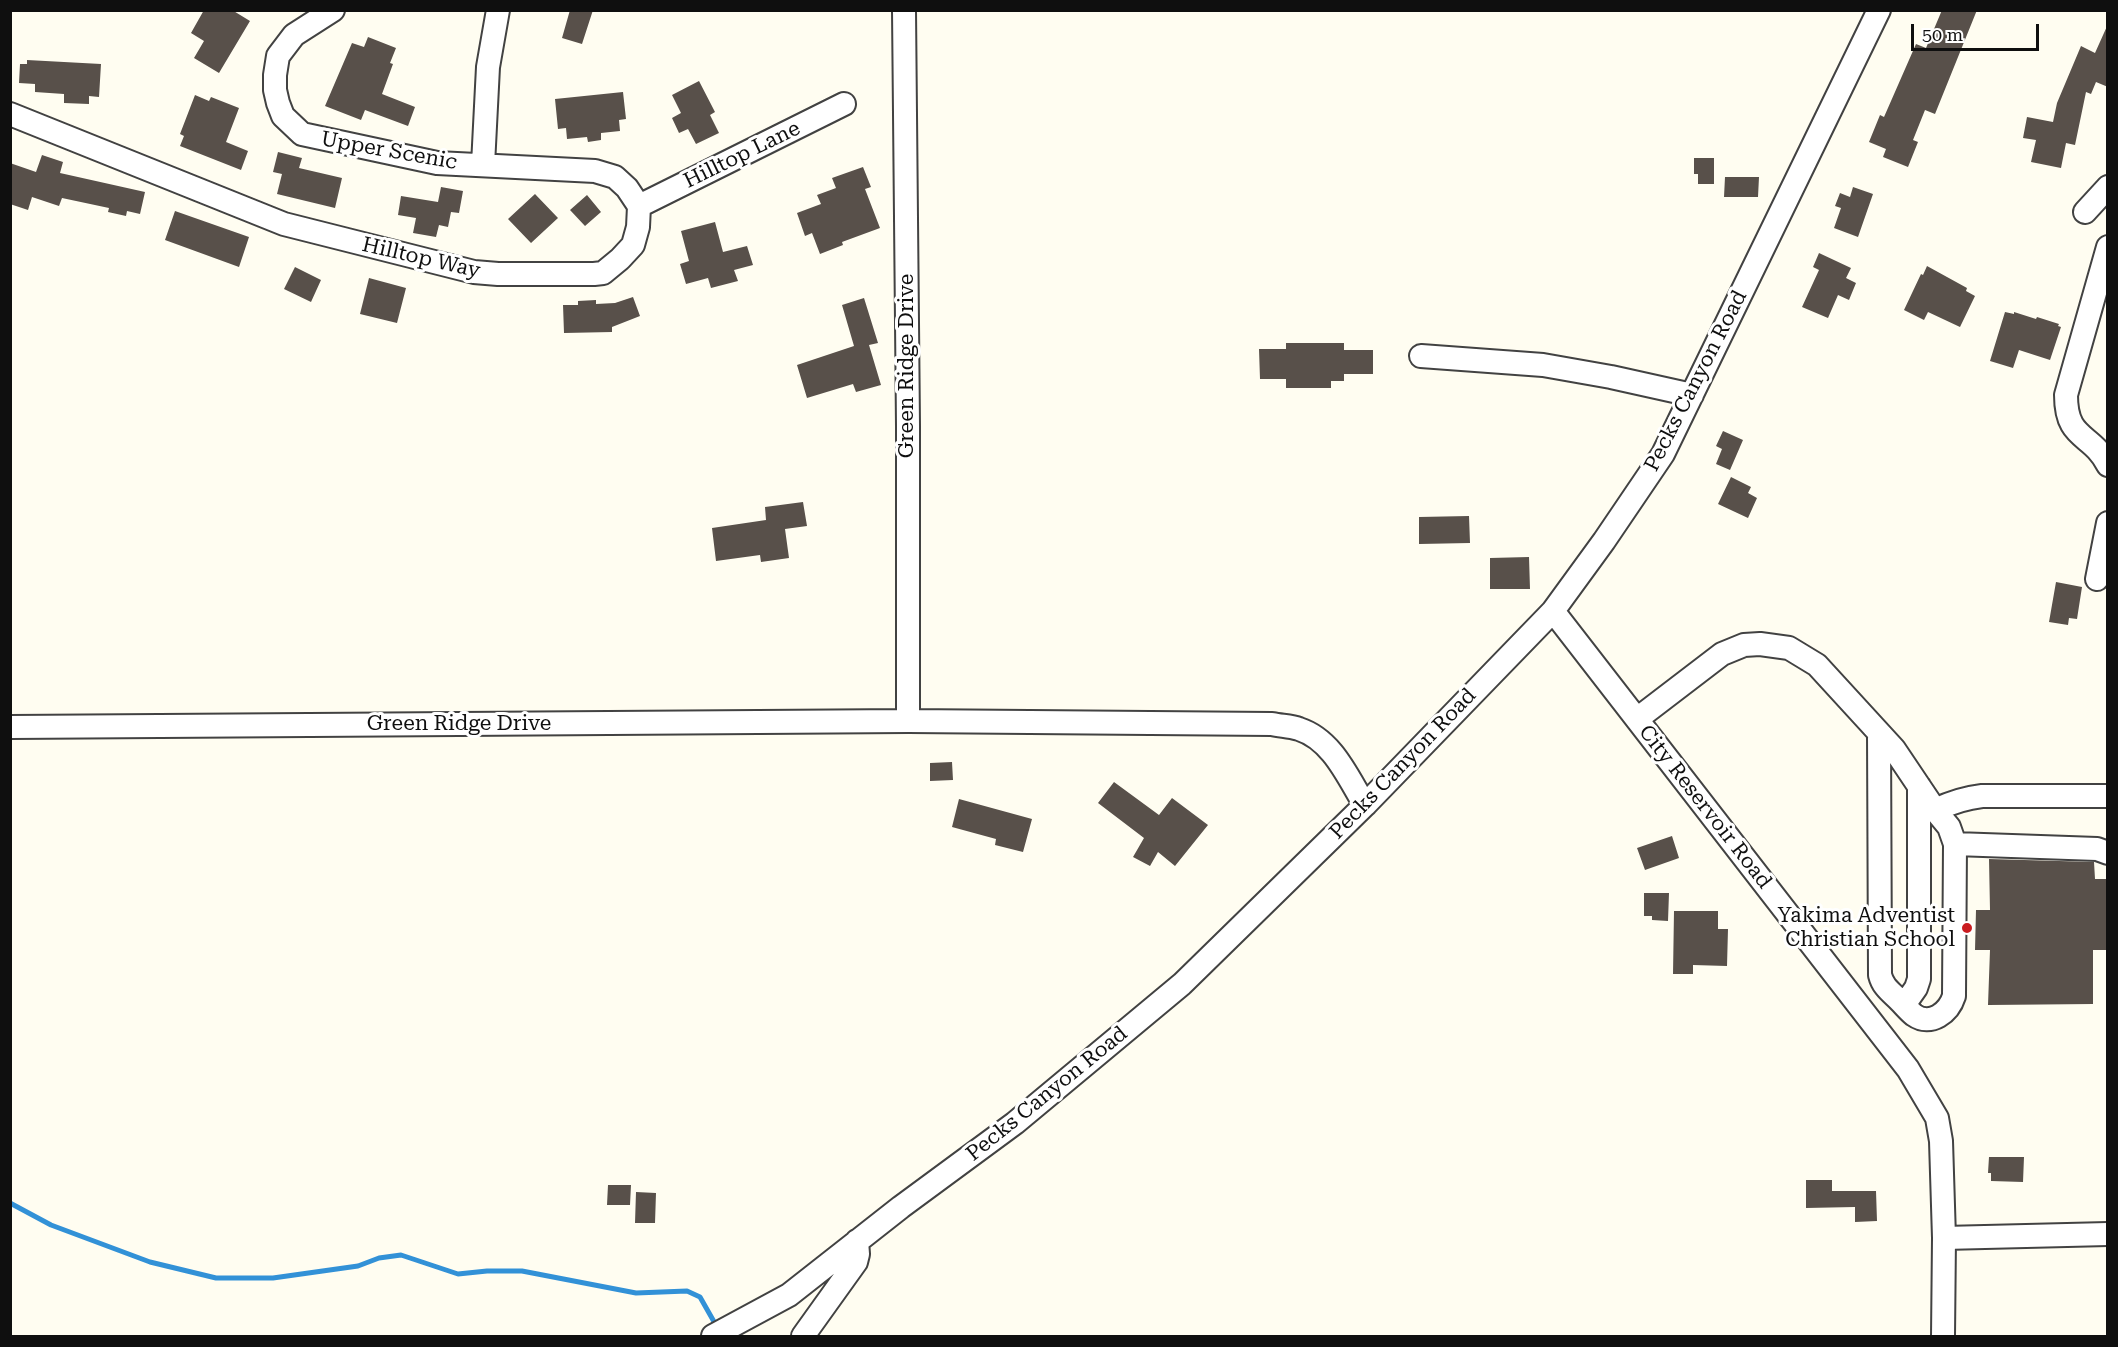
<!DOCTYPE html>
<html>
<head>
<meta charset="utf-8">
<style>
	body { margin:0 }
	#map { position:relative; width:2118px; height:1347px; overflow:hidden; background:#fffdf1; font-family:"Roboto Serif",serif }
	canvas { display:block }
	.frame { position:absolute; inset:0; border:12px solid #0f0f0f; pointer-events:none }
	.scale { position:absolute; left:1911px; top:24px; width:128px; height:27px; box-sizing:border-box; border:3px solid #0f0f0f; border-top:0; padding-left:8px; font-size:18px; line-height:21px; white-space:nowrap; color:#0f0f0f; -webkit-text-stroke:4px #fff; paint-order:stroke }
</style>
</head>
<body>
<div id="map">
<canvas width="2118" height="1347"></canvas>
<div class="frame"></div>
<div class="scale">50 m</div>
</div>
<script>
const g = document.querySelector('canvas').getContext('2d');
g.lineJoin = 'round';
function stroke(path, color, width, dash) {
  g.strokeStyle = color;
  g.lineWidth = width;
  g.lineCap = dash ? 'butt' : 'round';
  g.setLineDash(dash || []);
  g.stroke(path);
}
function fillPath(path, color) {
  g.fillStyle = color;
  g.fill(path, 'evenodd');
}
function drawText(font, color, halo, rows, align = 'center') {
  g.font = font + ' "Roboto Serif",serif';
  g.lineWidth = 6;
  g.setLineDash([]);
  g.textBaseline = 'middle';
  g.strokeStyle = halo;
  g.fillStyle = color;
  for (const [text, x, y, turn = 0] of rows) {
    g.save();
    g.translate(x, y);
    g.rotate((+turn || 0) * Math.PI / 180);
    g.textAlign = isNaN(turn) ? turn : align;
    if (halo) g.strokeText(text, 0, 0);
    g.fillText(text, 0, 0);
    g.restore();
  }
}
const stream = new Path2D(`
	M 10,1203 L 51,1225 L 150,1262 L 216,1278 L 273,1278 L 358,1266 L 379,1258 L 401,1255 L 458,1274 L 487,1271 L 522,1271 L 636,1293 L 687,1291 L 700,1297 L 717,1327`);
const building = new Path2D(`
	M 204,10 L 232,10 L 250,21 L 219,73 L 194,58 L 204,41 L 191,33 Z
	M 570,10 L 593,10 L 582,44 L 562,38 Z
	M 1942,10 L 1977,10 L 1935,114 L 1925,110 L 1913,140 L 1918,142 L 1908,167 L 1883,157 L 1886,149 L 1869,142 L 1880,115 L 1884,117 L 1916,44 L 1926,48 Z
	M 2108,24 L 2108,87 L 2096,82 L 2091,94 L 2086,92 L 2075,145 L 2066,143 L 2061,168 L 2031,162 L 2036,140 L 2023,138 L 2027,117 L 2053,122 L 2057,103 L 2081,46 L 2095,53 Z
	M 368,37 L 396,48 L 390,63 L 393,64 L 382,94 L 415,107 L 408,126 L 365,110 L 361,120 L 325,106 L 352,43 L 364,47 Z
	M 27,60 L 101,64 L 99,97 L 89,96 L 89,104 L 64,103 L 64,94 L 35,92 L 35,84 L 19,83 L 20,64 L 27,64 Z
	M 699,81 L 715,112 L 710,115 L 719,133 L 696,144 L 688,129 L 679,133 L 672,118 L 681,113 L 672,95 Z
	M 623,92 L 626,119 L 619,120 L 620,131 L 601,133 L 601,140 L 588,142 L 587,137 L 567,139 L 566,128 L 558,129 L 555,99 Z
	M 195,95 L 209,101 L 211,97 L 239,108 L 226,142 L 248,151 L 241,170 L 180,146 L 184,136 L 180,134 Z
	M 278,152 L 302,158 L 299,168 L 342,178 L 335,208 L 277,194 L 282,174 L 273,172 Z
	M 42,155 L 63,162 L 60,173 L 145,192 L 140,214 L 127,211 L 126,216 L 108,212 L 109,208 L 62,198 L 59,206 L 32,197 L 28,210 L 10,204 L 10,163 L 36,172 Z
	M 1694,158 L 1714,158 L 1714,184 L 1698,184 L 1698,174 L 1694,174 Z
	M 863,167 L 871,187 L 865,189 L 880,228 L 842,242 L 843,245 L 820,254 L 812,233 L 805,236 L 797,213 L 821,204 L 817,195 L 836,188 L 832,178 Z
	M 1725,177 L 1759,177 L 1758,197 L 1724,197 Z
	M 441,187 L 463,191 L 459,213 L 451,212 L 448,227 L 439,225 L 436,237 L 413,233 L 416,218 L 398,215 L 401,196 L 438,202 Z
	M 1853,187 L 1873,194 L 1858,237 L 1834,228 L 1841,208 L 1835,206 L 1840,193 L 1850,197 Z
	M 535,194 L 558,218 L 531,243 L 508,219 Z
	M 587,195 L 601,212 L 585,226 L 570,210 Z
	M 175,211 L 249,237 L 239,267 L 165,240 Z
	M 715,222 L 723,252 L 747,246 L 753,265 L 734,270 L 738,281 L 711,288 L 708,278 L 686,284 L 680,264 L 689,261 L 681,231 Z
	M 1819,253 L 1851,268 L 1846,278 L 1856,283 L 1849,300 L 1838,295 L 1828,318 L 1802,307 L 1819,270 L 1813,267 Z
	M 1927,266 L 1967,288 L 1966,291 L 1975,296 L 1960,327 L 1928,312 L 1924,320 L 1904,310 L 1921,274 L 1923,275 Z
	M 295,267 L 321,280 L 311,302 L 284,289 Z
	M 369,278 L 406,288 L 397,323 L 360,314 Z
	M 633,297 L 640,316 L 612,327 L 612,332 L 564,333 L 563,305 L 578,305 L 578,301 L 596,300 L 596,304 L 615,303 Z
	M 864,298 L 878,343 L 869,345 L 881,385 L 856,392 L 853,384 L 807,398 L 797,365 L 854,346 L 842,305 Z
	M 2005,312 L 2014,314 L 2014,312 L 2036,319 L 2037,317 L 2059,324 L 2058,326 L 2061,327 L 2050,360 L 2019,350 L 2013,368 L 1990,361 Z
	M 1286,343 L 1344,343 L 1344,350 L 1373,350 L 1373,374 L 1344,374 L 1344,381 L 1331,381 L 1331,388 L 1286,388 L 1286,379 L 1260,379 L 1259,349 L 1286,349 Z
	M 1723,431 L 1743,440 L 1730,470 L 1716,464 L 1722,449 L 1716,446 Z
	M 1731,477 L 1751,487 L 1748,493 L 1757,498 L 1748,518 L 1718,504 Z
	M 803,502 L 807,526 L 785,529 L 789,558 L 761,562 L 760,555 L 716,561 L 712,528 L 766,520 L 765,507 Z
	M 1469,516 L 1470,543 L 1419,544 L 1419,517 Z
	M 1529,557 L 1530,589 L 1490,589 L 1490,558 Z
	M 2056,582 L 2082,587 L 2077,619 L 2069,618 L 2068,625 L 2049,622 Z
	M 952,762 L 953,780 L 930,781 L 930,763 Z
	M 1114,782 L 1159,815 L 1172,798 L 1208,825 L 1175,866 L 1158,852 L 1150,866 L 1133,857 L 1144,838 L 1098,803 Z
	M 959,799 L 1032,819 L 1023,852 L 995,845 L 996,839 L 952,827 Z
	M 1672,836 L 1679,858 L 1645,870 L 1637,848 Z
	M 1989,859 L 2094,862 L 2095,879 L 2108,879 L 2108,950 L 2093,950 L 2093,1004 L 1988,1005 L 1990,950 L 1975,950 L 1976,910 L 1990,910 Z
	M 1644,893 L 1669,893 L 1668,921 L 1652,920 L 1652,916 L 1644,916 Z
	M 1674,911 L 1718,911 L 1718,929 L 1728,929 L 1727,966 L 1693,965 L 1693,974 L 1673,974 Z
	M 1989,1157 L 2024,1157 L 2023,1182 L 1991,1181 L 1991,1173 L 1988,1173 Z
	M 1806,1180 L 1832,1180 L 1832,1191 L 1876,1191 L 1877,1221 L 1855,1222 L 1855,1207 L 1806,1208 Z
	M 608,1185 L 631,1185 L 630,1205 L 607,1205 Z
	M 636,1192 L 656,1193 L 655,1223 L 635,1223 Z`);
const minor = new Path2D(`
	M 904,10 L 908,426 L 908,721
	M 10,114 L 284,224 L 474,272 L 498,274 L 594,274 L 603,273 L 620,259 L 633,245 L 638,227 L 639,206 L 627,188 L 615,177 L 595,171 L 437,163 L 302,134 L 283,116 L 278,103 L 275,90 L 275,75 L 278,56 L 294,35 L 333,10
	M 483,165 L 488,67 L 498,10
	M 639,206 L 844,104
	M 2085,212 L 2108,187
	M 2108,247 L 2066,395 C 2066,441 2091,432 2108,465
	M 1421,356 L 1543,365 L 1611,377 L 1692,395
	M 2097,579 L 2108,523
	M 1553,611 L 1908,1069 L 1937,1118 L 1941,1141 L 1944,1238 L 1943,1336
	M 1637,719 L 1722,654 L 1744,645 L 1760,644 L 1789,648 L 1817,665 L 1894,749 L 1935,810 C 1950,803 1964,798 1982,796 L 2108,796
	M 10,727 L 908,721 L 1272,724 C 1281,726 1291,726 1299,729 C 1333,740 1348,778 1365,805
	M 1879,733 L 1880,975 C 1883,987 1891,992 1900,1001 C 1904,1005 1909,1011 1914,1015 C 1931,1027 1949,1012 1954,996 L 1955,844 L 1949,827 L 1935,810
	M 1955,844 L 2097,849 L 2108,853
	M 1904,1005 L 1916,988 L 1919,979 L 1919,786
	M 1944,1238 L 2108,1234
	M 713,1336 L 789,1295 L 901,1207 L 1015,1123 L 1182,984 L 1365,805 L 1553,611 L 1604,541 L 1663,454 L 1879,10
	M 803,1336 L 856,1262 L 858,1254 L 857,1241`);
const markers = [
	[1967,928,6,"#ca1c1f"]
];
const streetNames = [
	["Upper Scenic",389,151,10],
	["Hilltop Lane",742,155,-26],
	["Hilltop Way",421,258,13],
	["Green Ridge Drive",907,366,-90],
	["Pecks Canyon Road",1696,381,-63],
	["Green Ridge Drive",459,724],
	["Pecks Canyon Road",1403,764,-46],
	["City Reservoir Road",1705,807,52],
	["Pecks Canyon Road",1047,1094,-39]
];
const poiNames = [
	["Yakima Adventist",1955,916],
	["Christian School",1955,940]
];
stroke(stream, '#3291d7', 5);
fillPath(building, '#58504a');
stroke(minor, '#424242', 26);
stroke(minor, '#fff', 22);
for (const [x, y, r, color] of markers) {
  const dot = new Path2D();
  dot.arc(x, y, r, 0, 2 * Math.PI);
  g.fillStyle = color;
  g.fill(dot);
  stroke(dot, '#fff', 2);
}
drawText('21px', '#0f0f0f', '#fff', streetNames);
drawText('21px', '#0f0f0f', '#fff', poiNames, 'right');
</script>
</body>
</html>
